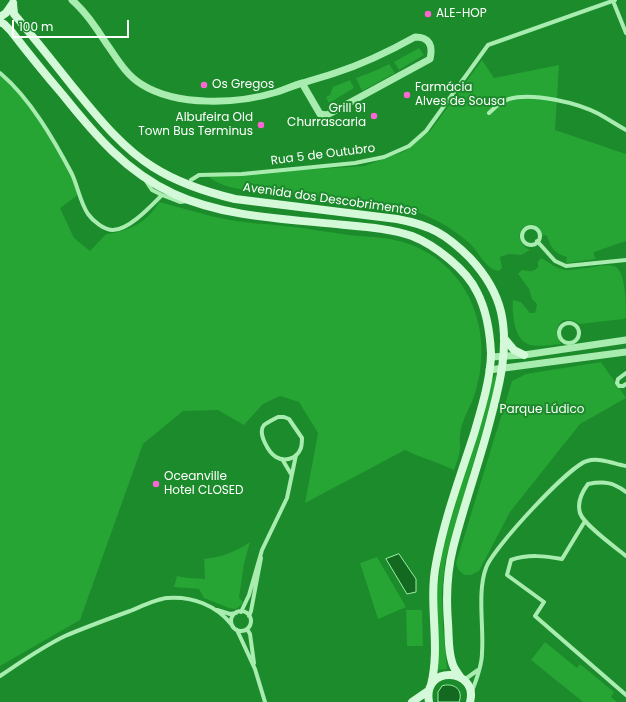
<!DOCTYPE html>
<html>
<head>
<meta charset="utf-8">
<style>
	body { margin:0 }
	#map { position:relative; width:626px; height:702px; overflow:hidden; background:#1c8b2b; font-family:Poppins,sans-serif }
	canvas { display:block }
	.scale { position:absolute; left:12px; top:20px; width:117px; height:18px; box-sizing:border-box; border:2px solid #fff; border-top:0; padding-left:5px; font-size:12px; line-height:14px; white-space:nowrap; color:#fff; -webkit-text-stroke:3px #1c8b2b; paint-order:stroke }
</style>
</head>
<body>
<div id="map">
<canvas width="626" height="702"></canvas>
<div class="scale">100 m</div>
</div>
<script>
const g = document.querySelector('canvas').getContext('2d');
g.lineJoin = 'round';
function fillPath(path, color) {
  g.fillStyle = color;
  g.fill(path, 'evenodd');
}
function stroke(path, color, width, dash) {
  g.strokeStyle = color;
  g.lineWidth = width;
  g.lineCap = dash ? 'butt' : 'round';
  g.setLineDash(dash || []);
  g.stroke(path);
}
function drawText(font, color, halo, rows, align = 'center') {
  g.font = font + ' Poppins,sans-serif';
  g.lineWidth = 4;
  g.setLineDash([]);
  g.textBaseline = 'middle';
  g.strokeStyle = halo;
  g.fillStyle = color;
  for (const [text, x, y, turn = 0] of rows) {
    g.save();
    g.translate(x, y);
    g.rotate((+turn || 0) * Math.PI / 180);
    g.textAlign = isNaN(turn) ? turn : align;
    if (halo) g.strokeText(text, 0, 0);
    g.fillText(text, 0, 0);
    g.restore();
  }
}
const green = new Path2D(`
	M 419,48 L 424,55 L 399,70 L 394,62 Z
	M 482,60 L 494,78 L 559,65 L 555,130 L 626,154 L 626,241 L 594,252 L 594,256 L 596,259 L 566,263 L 567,257 C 553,253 552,248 546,235 L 542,236 L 535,225 C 515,223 516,244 530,250 L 521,255 L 509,254 L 500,257 L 502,268 L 499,271 C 484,269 479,250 467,241 C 450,227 429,214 406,209 C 367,200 326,198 286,194 C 263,191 225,192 208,176 L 364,166 L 405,151 L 431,130 Z
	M 389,64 L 395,73 L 362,91 L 356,78 L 377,70 Z
	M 0,73 L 32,107 L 72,176 L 79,194 L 60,208 L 74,238 L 90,251 L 106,234 C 129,231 147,223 159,202 C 188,209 215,219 244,222 C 257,224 271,224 284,226 C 305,228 327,232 349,235 C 368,237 388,237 406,243 C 461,261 489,316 480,372 C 478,382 475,396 471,404 C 466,414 461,425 460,435 C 459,440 461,445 460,450 C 459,457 456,464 454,470 C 438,462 421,458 405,450 L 305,503 L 318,433 L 299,402 L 280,396 L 263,404 L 244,425 L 218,410 L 183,411 L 143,444 L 80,620 L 0,666 Z
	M 350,80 L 354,88 L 329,103 L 326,97 L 330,95 L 333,87 Z
	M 541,258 C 549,262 556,269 566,270 C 572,271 580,268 587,268 C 595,267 606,264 614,266 C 626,270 626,304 626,317 L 624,319 L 580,324 L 572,320 L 563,320 C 555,327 555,334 561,344 C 537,346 520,352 514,322 C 513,314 512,308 513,300 L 521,302 L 530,313 L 535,313 L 537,304 L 532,299 L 529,289 L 518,274 L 522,270 C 528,271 533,273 538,267 L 538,262 Z
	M 601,362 L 626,398 L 580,424 L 510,512 L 479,571 L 471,575 L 464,575 L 458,569 L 456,563 L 512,381 L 526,374 Z
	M 496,373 L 497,379 L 494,392 L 445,561 L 442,592 L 443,629 L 447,669 L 438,670 L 437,593 L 442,551 L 491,382 Z
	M 250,542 L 244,564 L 239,598 L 243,602 L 241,605 L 236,609 L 229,608 L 204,598 L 199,589 L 174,587 L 177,576 L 188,578 L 205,579 L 204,559 C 221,557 236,552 250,542 Z
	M 377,557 L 406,607 L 378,619 L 360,563 Z
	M 406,610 L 422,610 L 423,646 L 407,646 Z
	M 545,642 L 577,668 L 580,664 L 614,692 L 611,697 L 617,702 L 583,702 L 531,660 Z`);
const water = new Path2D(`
	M 399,554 L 416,579 L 416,592 L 407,594 L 386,559 Z
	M 446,685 C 457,684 463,692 459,702 L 438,702 L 438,692 L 442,686 Z`);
const minor = new Path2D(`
	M 613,1 L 626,33
	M 0,73 C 30,98 54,140 72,174 C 78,187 80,202 88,214 C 93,221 104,230 113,230 C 129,230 151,206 162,195
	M 489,113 C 495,107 502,101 509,99 C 533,92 578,103 599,114 C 608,119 617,125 626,130
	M 191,180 L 199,175 L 242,174 L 355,163 L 384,157 L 409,146 L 426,131 L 488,45 L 615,0
	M 146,181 L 152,190 L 162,195 L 180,202 L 188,201
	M522 236a9 9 0 1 1 18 0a9 9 0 1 1-18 0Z
	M 537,241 L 555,261 L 566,266 L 626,260
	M559 333a10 10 0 1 1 20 0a10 10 0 1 1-20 0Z
	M 626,373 L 618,379 L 617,383 L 619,386 L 623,386 L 626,384
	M 278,417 L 284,417 L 289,419 L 302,438 C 302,442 302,447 300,450 C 296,459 284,462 276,457 C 269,453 257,433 264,425 C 268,422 274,419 278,417 Z
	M 282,459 L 291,474
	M 626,492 C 613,482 604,481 588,484 C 582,492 577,503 580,513 C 584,525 615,547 626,556
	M 585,521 L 562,559 C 545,556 528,554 511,560 L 507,575 L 544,602 L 535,616 L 626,695
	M 217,610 L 230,614 L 236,613
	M231 621a10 10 0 1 1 20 0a10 10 0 1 1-20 0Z
	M 241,612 L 249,595 L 262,550 L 287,498 L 296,455
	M 249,616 L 251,611 L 261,558
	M 247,629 L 250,634 L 254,663
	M 237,630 L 255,669 L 265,702
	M 0,676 C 21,662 42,647 65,636 C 86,627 108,619 130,611 C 140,607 156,599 167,598 C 192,596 216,605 232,625
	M 464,680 L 478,670
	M 472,691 C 476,681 482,663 482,653 C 484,627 477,592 486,568 C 492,549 569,466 587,461 C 600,457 614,464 626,466`);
const tertiary = new Path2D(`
	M 72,0 C 86,12 96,27 106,43 C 117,58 125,74 141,84 C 177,107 238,104 277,92 C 286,89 294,85 303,83 C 314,79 324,77 335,73 C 363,64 390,51 415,37 C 430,37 433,46 430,59 L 327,115 L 320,114 L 302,83
	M 491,357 L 524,355 L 626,340
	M 489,370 L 626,352`);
const secondary = new Path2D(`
	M 13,3 L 14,14 C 34,38 54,63 73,87 C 97,116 121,147 153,167 C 178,183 206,192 235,199 L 397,219 C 430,225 446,234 470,258 C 485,274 496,291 501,312 C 509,347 500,383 491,417 C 480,461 464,504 453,548 C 447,572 446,598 448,623 C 449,636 448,650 452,662 C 453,668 458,673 461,678
	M 0,17 L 6,13 L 13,3
	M 0,22 L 4,24 L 11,31 C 28,53 45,74 63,95 C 95,135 126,172 174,194 C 226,218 290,219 345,225 C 367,227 392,229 412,236 C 435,245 467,270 477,292 C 487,311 490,333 491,353 C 491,378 481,410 474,434 C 460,477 444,520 436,564 C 428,604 441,645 431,685
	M 504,338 L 514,350 L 524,355
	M 412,702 L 428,691
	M 429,702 C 422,664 479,668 470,702`);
const markers = [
	[428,14,4,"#fd66d3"],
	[204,85,4,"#fd66d3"],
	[407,95,4,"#fd66d3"],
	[374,116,4,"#fd66d3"],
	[261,125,4,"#fd66d3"],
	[156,484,4,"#fd66d3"]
];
const poiNames = [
	["ALE-HOP",436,14],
	["Os Gregos",212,85],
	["Farmácia",415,88],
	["Alves de Sousa",415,102],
	["Grill 91",366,109,"right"],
	["Churrascaria",366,123,"right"],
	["Albufeira Old",253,118,"right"],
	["Town Bus Terminus",253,132,"right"],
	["Oceanville",164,477],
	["Hotel CLOSED",164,491]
];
const streetNames = [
	["Rua 5 de Outubro",323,155,-7],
	["Avenida dos Descobrimentos",330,200,8]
];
const parkNames = [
	["Parque Lúdico",542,410]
];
fillPath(green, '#26a434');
fillPath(water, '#13691f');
stroke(water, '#9beea4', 1);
stroke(minor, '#a8ecb0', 4);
stroke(tertiary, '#a8ecb0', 7);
stroke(secondary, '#d4f9d9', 8);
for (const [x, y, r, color] of markers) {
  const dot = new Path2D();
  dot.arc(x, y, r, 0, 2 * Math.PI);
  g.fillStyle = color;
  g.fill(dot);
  stroke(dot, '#1c8b2b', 1.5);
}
drawText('12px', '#fff', '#1c8b2b', poiNames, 'left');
drawText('12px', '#fff', '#1c8b2b', streetNames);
drawText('12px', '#fff', '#1c8b2b', parkNames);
</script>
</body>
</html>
